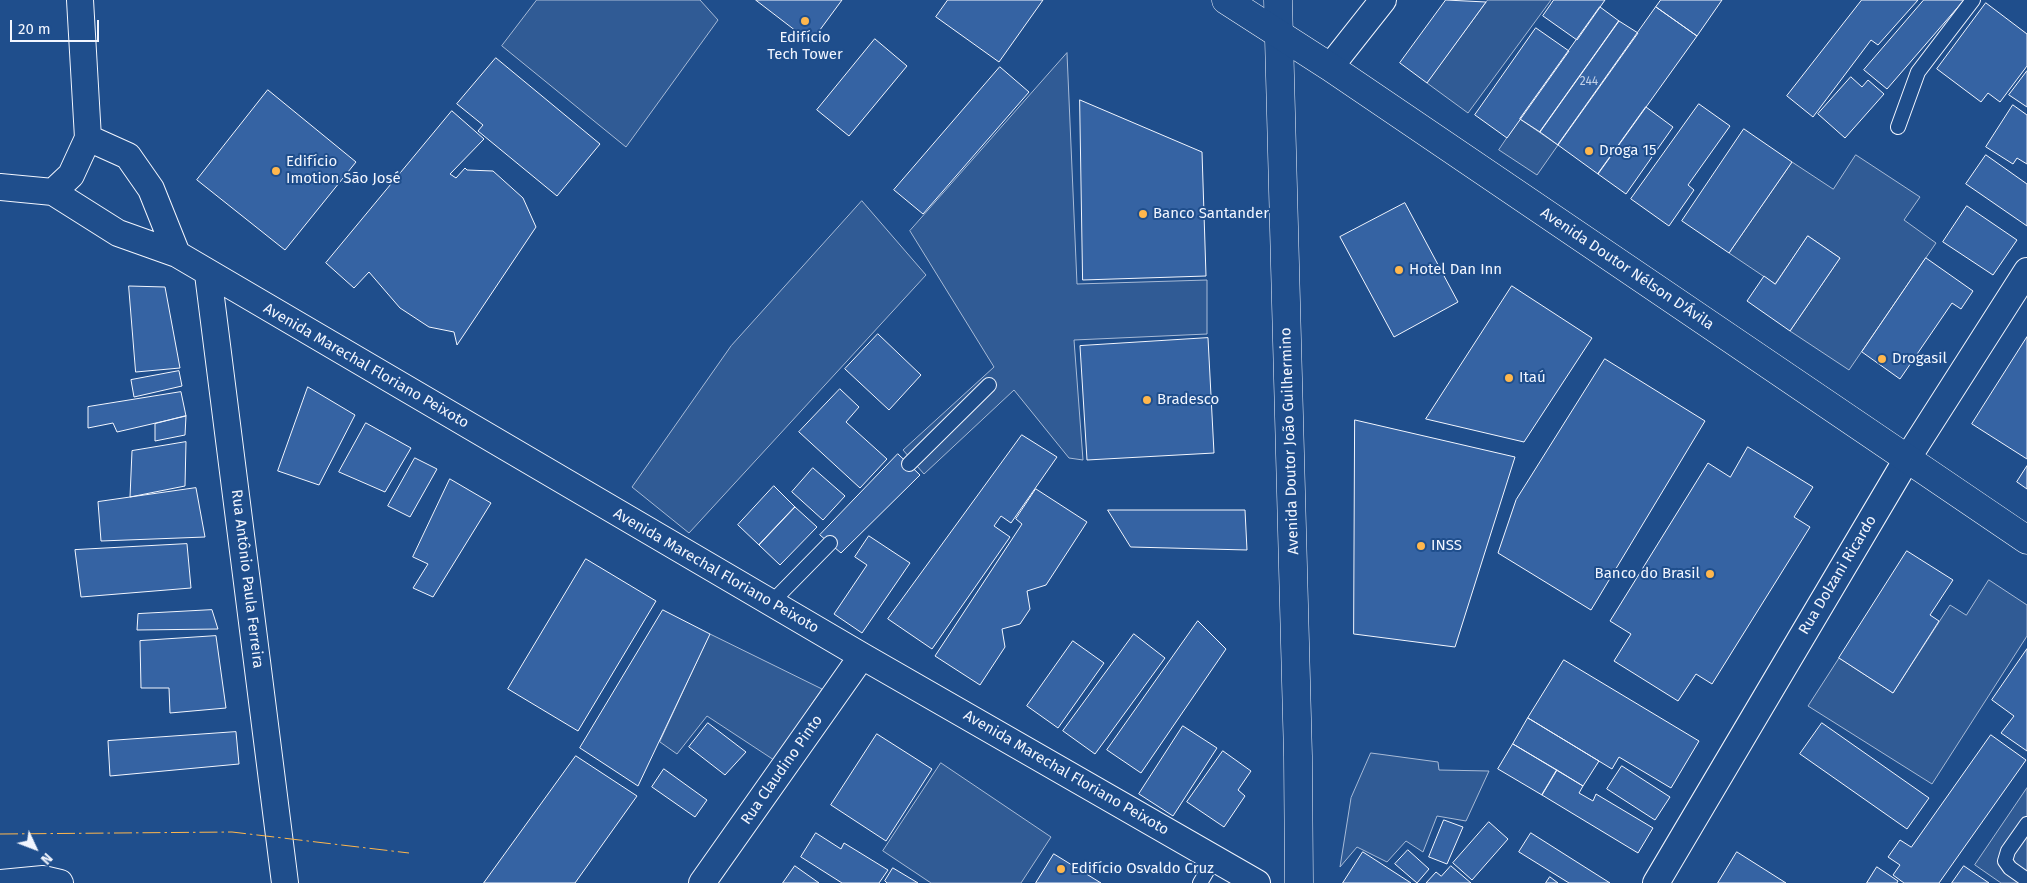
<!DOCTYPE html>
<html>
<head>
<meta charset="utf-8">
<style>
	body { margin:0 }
	#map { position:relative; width:2027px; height:883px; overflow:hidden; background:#1f4e8c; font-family:"Fira Sans",sans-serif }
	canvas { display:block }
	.north { position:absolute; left:10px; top:823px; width:50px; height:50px; -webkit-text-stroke:4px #1f4e8c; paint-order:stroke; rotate:133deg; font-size:14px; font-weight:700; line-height:20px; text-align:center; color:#f2f6ff }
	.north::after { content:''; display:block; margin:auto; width:18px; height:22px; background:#f2f6ff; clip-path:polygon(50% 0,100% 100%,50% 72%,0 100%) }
	.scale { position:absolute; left:10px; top:20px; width:89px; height:22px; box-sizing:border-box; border:2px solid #f2f6ff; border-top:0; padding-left:6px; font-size:15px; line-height:18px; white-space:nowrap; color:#f2f6ff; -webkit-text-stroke:4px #1f4e8c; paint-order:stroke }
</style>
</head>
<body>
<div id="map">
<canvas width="2027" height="883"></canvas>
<div class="north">N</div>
<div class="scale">20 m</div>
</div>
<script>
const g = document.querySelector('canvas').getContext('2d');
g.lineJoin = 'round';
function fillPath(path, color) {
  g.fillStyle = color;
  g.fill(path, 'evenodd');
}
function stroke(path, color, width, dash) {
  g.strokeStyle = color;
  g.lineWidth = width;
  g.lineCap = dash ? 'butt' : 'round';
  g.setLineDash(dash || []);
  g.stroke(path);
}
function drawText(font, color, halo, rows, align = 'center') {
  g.font = font + ' "Fira Sans",sans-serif';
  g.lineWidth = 4;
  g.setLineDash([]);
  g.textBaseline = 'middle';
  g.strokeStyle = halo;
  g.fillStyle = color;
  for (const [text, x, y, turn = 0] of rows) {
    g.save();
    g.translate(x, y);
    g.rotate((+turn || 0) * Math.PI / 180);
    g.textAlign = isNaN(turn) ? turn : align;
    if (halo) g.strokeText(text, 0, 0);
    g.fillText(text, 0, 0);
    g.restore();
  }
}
const parking = new Path2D(`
	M 537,0 L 700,0 L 718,20 L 626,147 L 502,46 Z
	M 1488,0 L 1551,0 L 1468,113 L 1427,83 Z
	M 1067,53 L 1077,284 L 1207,280 L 1207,334 L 1074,340 L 1083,460 L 1069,458 L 1014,390 L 924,474 L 903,450 L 994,367 L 910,231 Z
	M 1520,119 L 1558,145 L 1537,175 L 1499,150 Z
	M 1856,155 L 1920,197 L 1904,220 L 1936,243 L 1849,370 L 1790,331 L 1840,258 L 1808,236 L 1775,284 L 1729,253 L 1792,162 L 1833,189 Z
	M 862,201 L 926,275 L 689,533 L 632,487 L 731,346 Z
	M 1989,580 L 2027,605 L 2027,636 L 1932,784 L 1808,706 L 1839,658 L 1893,693 L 1950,605 L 1966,615 Z
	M 710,634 L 822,689 L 774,760 L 707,716 L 677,754 L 660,742 Z
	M 1371,753 L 1438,762 L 1439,770 L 1489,771 L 1466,821 L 1437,816 L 1423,852 L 1406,841 L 1387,862 L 1357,847 L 1340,867 L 1351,798 Z
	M 941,763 L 1051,837 L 1021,883 L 931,883 L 883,851 Z
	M 2027,788 L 2027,883 L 2001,883 L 1975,865 Z`);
const building = new Path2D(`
	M 756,0 L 842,0 L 811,42 Z
	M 948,0 L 1043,0 L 999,62 L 936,17 Z
	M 1446,0 L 1486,2 L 1427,83 L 1400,63 Z
	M 1554,0 L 1605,0 L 1577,40 L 1543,16 Z
	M 1661,0 L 1722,0 L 1697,36 L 1656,7 Z
	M 1862,0 L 1918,0 L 1878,45 L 1871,40 L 1813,117 L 1787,96 Z
	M 1924,0 L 1964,0 L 1887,89 L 1864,70 Z
	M 1986,3 L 2027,34 L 2027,66 L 2000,102 L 1988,93 L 1981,102 L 1937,69 Z
	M 1600,7 L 1619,21 L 1540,132 L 1520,119 Z
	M 1656,7 L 1697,36 L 1598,174 L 1558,145 Z
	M 1619,21 L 1638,33 L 1558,145 L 1540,132 Z
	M 1536,28 L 1569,51 L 1507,138 L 1475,115 Z
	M 875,39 L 907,66 L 849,136 L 817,110 Z
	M 496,58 L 600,144 L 557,196 L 478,131 L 483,125 L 457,104 Z
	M 1000,67 L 1029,92 L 923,214 L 894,190 Z
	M 2027,71 L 2027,107 L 2009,95 Z
	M 1851,77 L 1862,87 L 1868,80 L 1884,94 L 1845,138 L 1818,114 Z
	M 268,90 L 356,162 L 285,250 L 197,180 Z
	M 1080,100 L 1202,152 L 1206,276 L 1083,280 Z
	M 1699,104 L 1730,126 L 1688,185 L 1694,190 L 1669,226 L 1631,199 Z
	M 2013,105 L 2027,115 L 2027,164 L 2017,158 L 2013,164 L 1986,147 Z
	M 1646,107 L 1673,127 L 1626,194 L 1598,174 Z
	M 452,111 L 484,139 L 450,174 L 456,178 L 465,168 L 467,170 L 493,171 L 523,198 L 536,227 L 457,345 L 454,332 L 429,327 L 400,308 L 369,272 L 354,288 L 326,263 Z
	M 1744,129 L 1792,162 L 1729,253 L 1682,221 Z
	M 1986,155 L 2027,184 L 2027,226 L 1966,184 Z
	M 1405,203 L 1458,302 L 1394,337 L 1340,237 Z
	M 1967,206 L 2017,240 L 1993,275 L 1943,242 Z
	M 1808,236 L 1840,258 L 1790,331 L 1747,301 L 1764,276 L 1775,284 Z
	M 1926,258 L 1973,291 L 1961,309 L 1952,303 L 1900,379 L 1862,352 Z
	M 129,286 L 165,287 L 180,368 L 136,372 Z
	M 1512,286 L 1592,338 L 1524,442 L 1426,419 Z
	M 878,334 L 921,375 L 889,410 L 845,369 Z
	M 2027,337 L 2027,459 L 1972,424 Z
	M 1208,338 L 1214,453 L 1087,460 L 1080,346 Z
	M 1605,359 L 1705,421 L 1591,610 L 1498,553 L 1516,500 Z
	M 179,371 L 182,386 L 134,397 L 131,380 Z
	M 308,387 L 355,415 L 319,485 L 278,471 Z
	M 840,389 L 859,407 L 846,422 L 887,459 L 860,488 L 799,432 Z
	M 181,392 L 186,416 L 117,432 L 113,423 L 88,428 L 88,407 Z
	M 186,416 L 185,435 L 155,441 L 155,424 Z
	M 1355,420 L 1515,457 L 1455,647 L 1354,634 Z
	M 366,423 L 411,448 L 385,492 L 339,472 Z
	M 1022,435 L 1057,457 L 1011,523 L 1001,516 L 994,526 L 1010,537 L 932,649 L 888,619 Z
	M 186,442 L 185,486 L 130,497 L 132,451 Z
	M 1748,447 L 1813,487 L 1794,517 L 1810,527 L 1712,684 L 1696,674 L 1678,701 L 1614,661 L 1631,634 L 1610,621 L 1708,463 L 1730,477 Z
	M 898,454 L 920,475 L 841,553 L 820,535 Z
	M 415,458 L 437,469 L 410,517 L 388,506 Z
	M 2027,466 L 2027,489 L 2017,482 Z
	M 813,468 L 845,496 L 823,520 L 792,492 Z
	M 450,479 L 491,503 L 433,597 L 413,588 L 428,564 L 413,557 Z
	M 774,486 L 795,507 L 759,545 L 738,525 Z
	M 196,488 L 205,537 L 101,541 L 98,502 Z
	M 1036,489 L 1087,522 L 1046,585 L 1027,591 L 1030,609 L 1020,624 L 1002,629 L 1005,647 L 980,685 L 935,656 L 1022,524 L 1016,519 Z
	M 795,507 L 817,527 L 780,565 L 759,545 Z
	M 1108,510 L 1245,510 L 1247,550 L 1131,547 Z
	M 869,536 L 910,563 L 862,633 L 834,614 L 867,565 L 855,557 Z
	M 187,544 L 191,588 L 81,597 L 75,550 Z
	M 1907,551 L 1953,580 L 1930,615 L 1939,621 L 1893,693 L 1839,658 Z
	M 586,559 L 656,601 L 578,731 L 508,689 Z
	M 212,610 L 218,629 L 137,630 L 138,614 Z
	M 663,610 L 710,634 L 638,786 L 580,748 Z
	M 1198,621 L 1226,649 L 1141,773 L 1107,750 Z
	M 1134,634 L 1165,658 L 1095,754 L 1063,731 Z
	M 216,636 L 226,708 L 170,713 L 169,688 L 141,688 L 140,641 Z
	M 1073,641 L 1104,663 L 1058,728 L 1027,706 Z
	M 2027,649 L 2027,751 L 2001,733 L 2014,716 L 1992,700 Z
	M 1564,660 L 1699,741 L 1671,788 L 1619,757 L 1612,769 L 1528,718 Z
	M 1528,718 L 1599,761 L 1583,786 L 1513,744 Z
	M 708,723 L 746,752 L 725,775 L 689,747 Z
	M 1822,723 L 1929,798 L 1907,829 L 1800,754 Z
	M 1183,726 L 1217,748 L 1173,816 L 1139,794 Z
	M 236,732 L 239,764 L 110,776 L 108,741 Z
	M 877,734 L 932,769 L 886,841 L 831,805 Z
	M 1991,735 L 2026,760 L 1939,883 L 1904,883 L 1893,875 L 1900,865 L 1888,857 L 1900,840 L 1911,847 Z
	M 1513,744 L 1557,770 L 1542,795 L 1498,769 Z
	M 1223,751 L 1251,771 L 1238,790 L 1245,796 L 1224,827 L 1187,802 Z
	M 576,756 L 637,796 L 575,883 L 484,883 Z
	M 1622,766 L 1670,797 L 1655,820 L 1607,789 Z
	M 664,769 L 707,800 L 695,817 L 652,787 Z
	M 1557,770 L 1583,786 L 1579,793 L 1593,801 L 1596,794 L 1653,828 L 1638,853 L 1542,795 Z
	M 1444,820 L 1463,827 L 1447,864 L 1429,857 Z
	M 1489,822 L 1508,839 L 1472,880 L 1453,863 Z
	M 816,833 L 841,849 L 844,843 L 888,870 L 879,883 L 842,883 L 801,857 Z
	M 1531,833 L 1610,883 L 1569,883 L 1519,852 Z
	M 1408,850 L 1429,869 L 1417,883 L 1395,864 Z
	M 1363,852 L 1411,883 L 1343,883 Z
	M 1737,852 L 1786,883 L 1718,883 Z
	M 1054,854 L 1101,883 L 1036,883 Z
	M 795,866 L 819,883 L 783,883 Z
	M 1451,866 L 1471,883 L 1426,883 L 1436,872 L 1441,876 Z
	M 1964,866 L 1989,883 L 1952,883 Z
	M 1877,867 L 1898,881 L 1897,883 L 1867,883 Z
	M 893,868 L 918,883 L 887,883 L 885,881 Z
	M 1550,877 L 1558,883 L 1546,883 Z`);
const service = new Path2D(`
	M 1898,127 L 1918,72 L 1973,0
	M 909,464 L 989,385
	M 771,603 L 830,543
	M 2027,824 L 2008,851 L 2005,861 L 2010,868 L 2027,880
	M 1200,883 L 1214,859`);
const minor = new Path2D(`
	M 1330,67 L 1383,0
	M 0,187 L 53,192 L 118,233 L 177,254 L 151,189 L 128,156 L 88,138
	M 53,192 L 71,175 L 88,138 L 80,0
	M 177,254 L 862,656 L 1257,883
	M 208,274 L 285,883
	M 0,883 L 43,879 L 60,883
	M 702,883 L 862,656
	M 1656,883 L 1907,459 L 2027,271`);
const secondary = new Path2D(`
	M 1278,0 L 1298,756 L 1299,883`);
const primary = new Path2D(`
	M 1226,0 L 1330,67 L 2027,540`);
const power = new Path2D(`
	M 0,834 L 232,832 L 409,853`);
const markers = [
	[805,21,5,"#ffb74d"],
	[1589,151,5,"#ffb74d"],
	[276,171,5,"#ffb74d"],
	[1143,214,5,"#ffb74d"],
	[1399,270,5,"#ffb74d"],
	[1882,359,5,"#ffb74d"],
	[1509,378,5,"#ffb74d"],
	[1147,400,5,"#ffb74d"],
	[1421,546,5,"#ffb74d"],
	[1710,574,5,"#ffb74d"],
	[1061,869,5,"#ffb74d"]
];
const numberNames = [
	["244",1589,82]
];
const poiNames = [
	["Edifício",805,38,"center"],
	["Tech Tower",805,55,"center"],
	["Droga 15",1599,151],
	["Edifício",286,162],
	["Imotion São José",286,179],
	["Banco Santander",1153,214],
	["Hotel Dan Inn",1409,270],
	["Drogasil",1892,359],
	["Itaú",1519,378],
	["Bradesco",1157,400],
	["INSS",1431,546],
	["Banco do Brasil",1700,574,"right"],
	["Edifício Osvaldo Cruz",1071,869]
];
const streetNames = [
	["Avenida Doutor Nélson D'Ávila",1627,269,34],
	["Avenida Marechal Floriano Peixoto",366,366,30],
	["Avenida Doutor João Guilhermino",1290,441,-92],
	["Avenida Marechal Floriano Peixoto",716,571,30],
	["Rua Dolzani Ricardo",1838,575,-59],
	["Rua Antônio Paula Ferreira",247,579,83],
	["Rua Claudino Pinto",782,770,-55],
	["Avenida Marechal Floriano Peixoto",1066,773,30]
];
fillPath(parking, '#305b95');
stroke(parking, '#a8bbd7', 1);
fillPath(building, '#3563a3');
stroke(building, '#f2f6ff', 1);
stroke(service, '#f2f6ff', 16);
stroke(minor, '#f2f6ff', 28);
stroke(secondary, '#f2f6ff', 29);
stroke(primary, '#f2f6ff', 29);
stroke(service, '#1f4e8c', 14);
stroke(minor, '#1f4e8c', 26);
stroke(secondary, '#1f4e8c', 28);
stroke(primary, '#1f4e8c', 28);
stroke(power, '#ffb74d', 1, [18, 4, 2.5, 4]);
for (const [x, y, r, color] of markers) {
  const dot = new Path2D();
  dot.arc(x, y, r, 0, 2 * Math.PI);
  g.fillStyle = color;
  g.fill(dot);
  stroke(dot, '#1f4e8c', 2);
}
drawText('12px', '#c3d1e8', null, numberNames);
drawText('15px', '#f2f6ff', '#1f4e8c', poiNames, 'left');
drawText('15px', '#f2f6ff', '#1f4e8c', streetNames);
</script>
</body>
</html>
